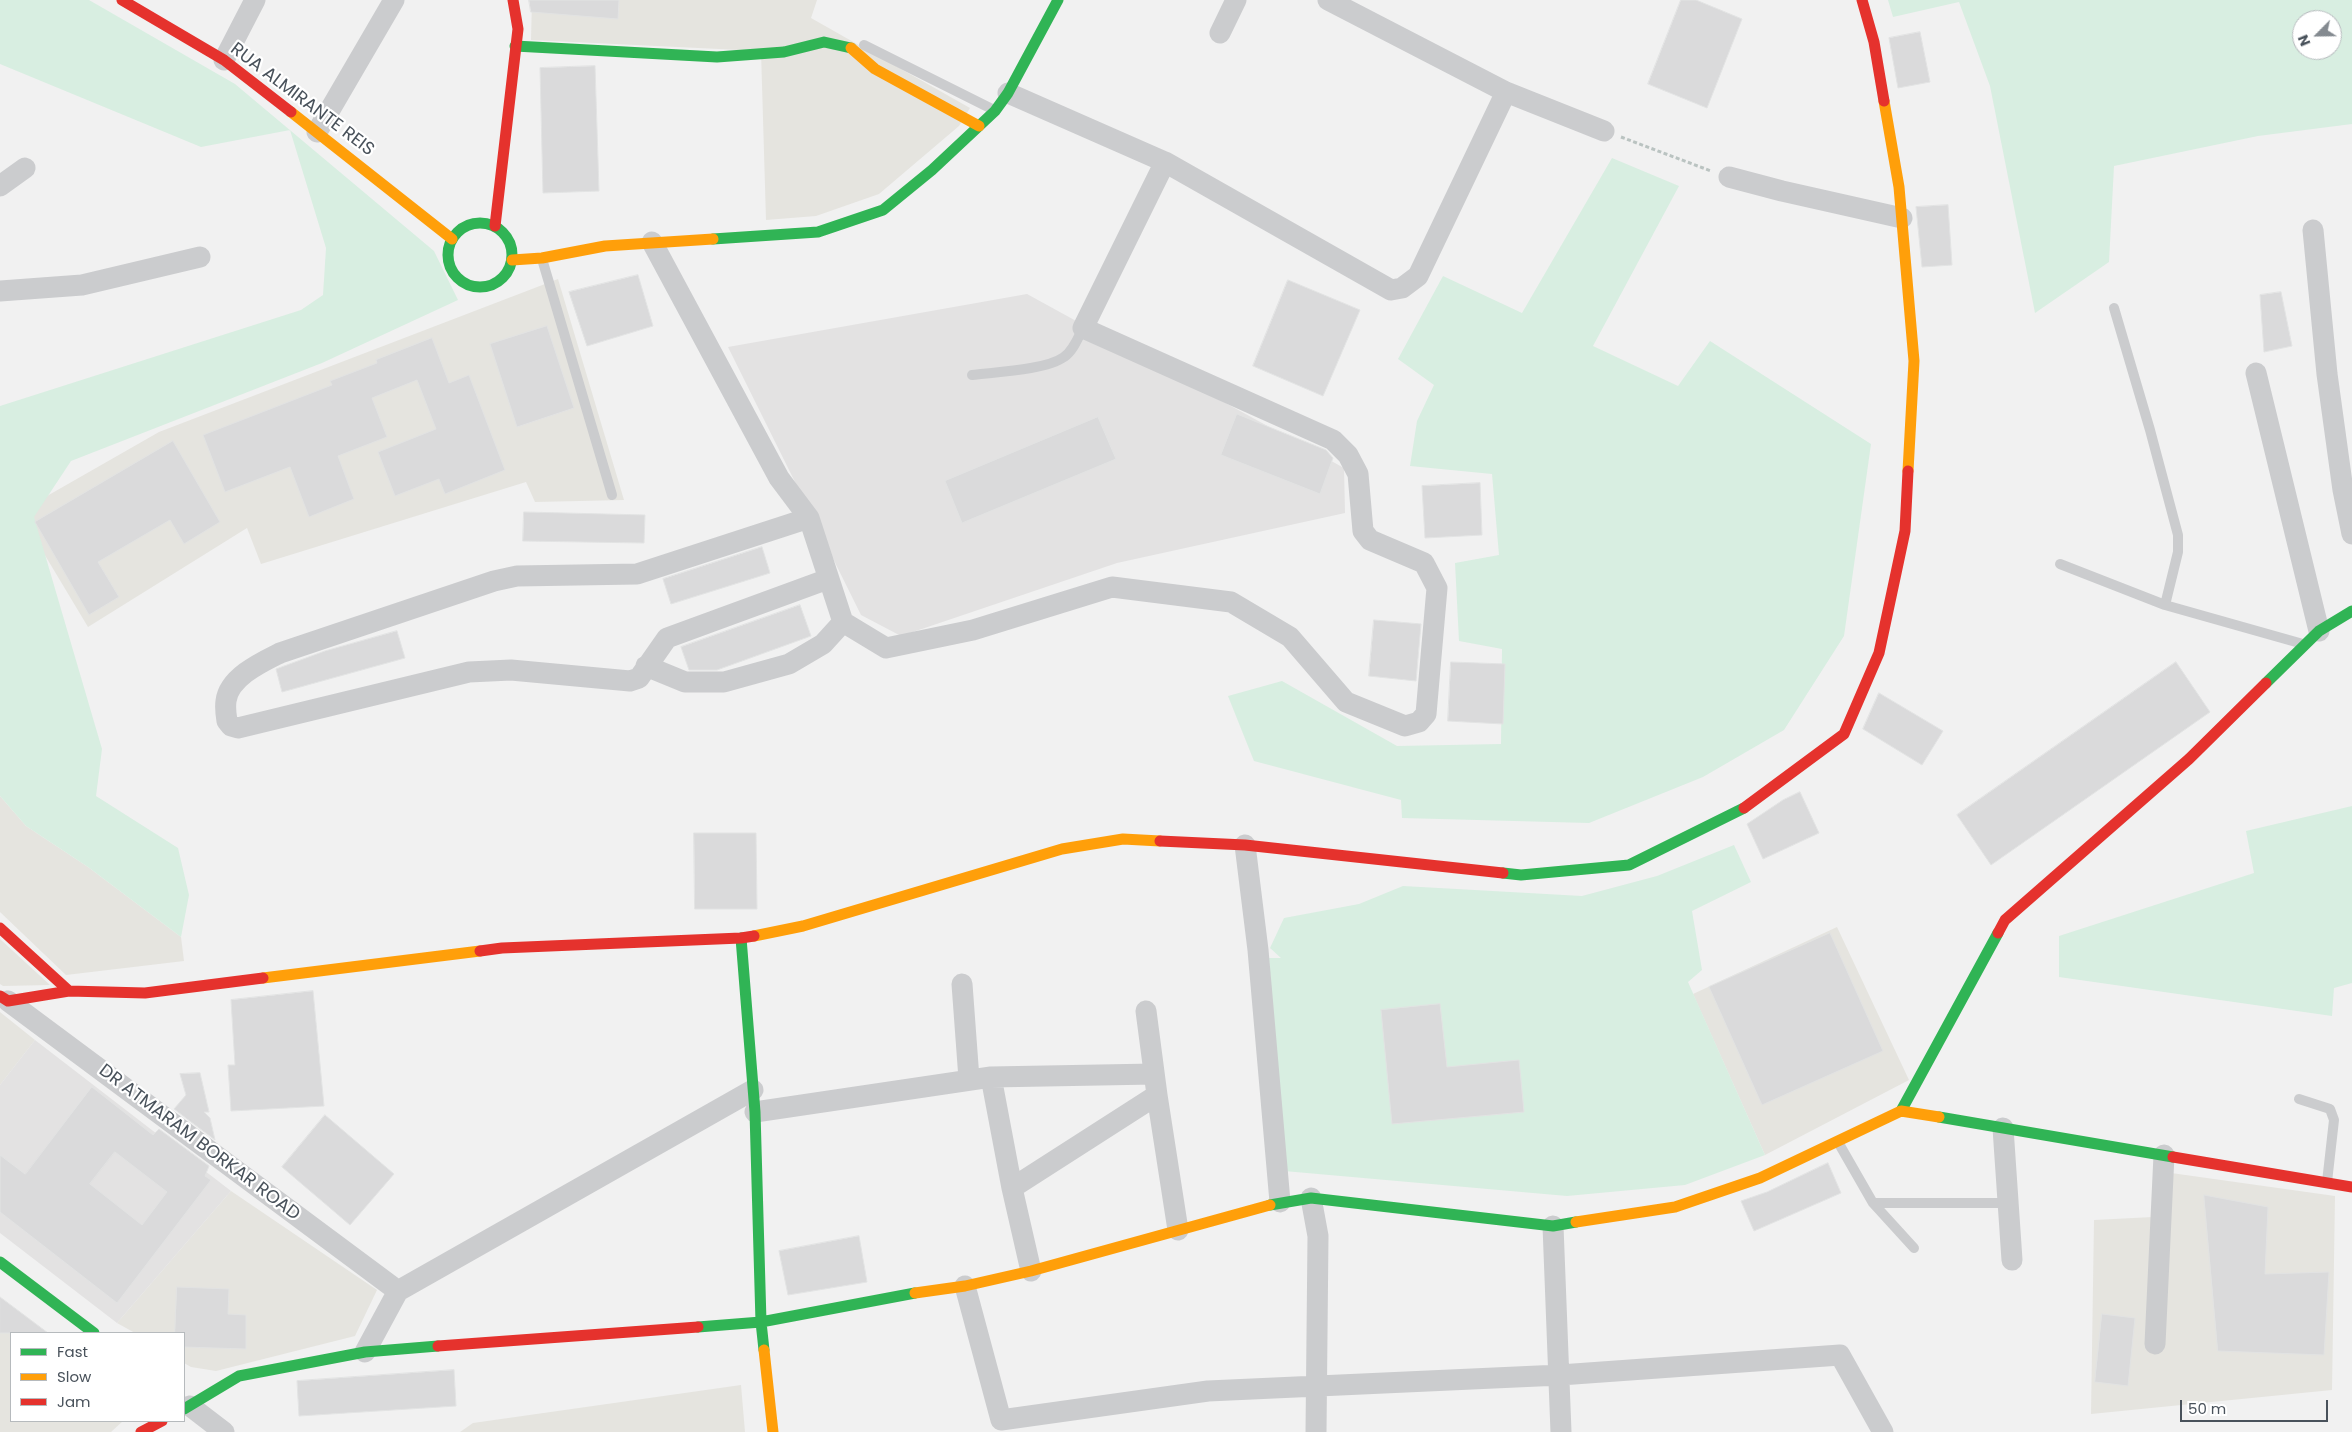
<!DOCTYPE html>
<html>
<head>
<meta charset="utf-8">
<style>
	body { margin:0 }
	#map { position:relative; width:2352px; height:1432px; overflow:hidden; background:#f1f1f1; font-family:Poppins,sans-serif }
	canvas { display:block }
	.legend { position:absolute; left:10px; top:1332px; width:175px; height:90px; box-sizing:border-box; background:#fff; border:1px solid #b6babd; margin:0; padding:6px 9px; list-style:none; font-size:15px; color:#49525b }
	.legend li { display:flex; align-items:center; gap:10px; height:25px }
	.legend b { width:25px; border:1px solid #b6babd }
	.north { position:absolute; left:2292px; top:10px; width:50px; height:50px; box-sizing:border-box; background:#fff; border:1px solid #b6babd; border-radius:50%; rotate:247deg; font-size:14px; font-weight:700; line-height:20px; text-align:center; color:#49525b }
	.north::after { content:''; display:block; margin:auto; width:18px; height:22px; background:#848a90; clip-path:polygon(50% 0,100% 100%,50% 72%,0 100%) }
	.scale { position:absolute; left:2180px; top:1400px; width:148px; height:22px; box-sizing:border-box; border:2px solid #49525b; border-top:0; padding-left:6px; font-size:15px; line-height:18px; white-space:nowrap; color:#49525b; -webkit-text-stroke:4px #fff; paint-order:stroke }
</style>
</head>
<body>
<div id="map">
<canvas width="2352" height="1432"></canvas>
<ul class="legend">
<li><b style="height:6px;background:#30b455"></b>Fast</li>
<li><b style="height:6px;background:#ff9f0a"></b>Slow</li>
<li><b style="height:6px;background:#e5322d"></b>Jam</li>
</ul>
<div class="north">N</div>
<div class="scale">50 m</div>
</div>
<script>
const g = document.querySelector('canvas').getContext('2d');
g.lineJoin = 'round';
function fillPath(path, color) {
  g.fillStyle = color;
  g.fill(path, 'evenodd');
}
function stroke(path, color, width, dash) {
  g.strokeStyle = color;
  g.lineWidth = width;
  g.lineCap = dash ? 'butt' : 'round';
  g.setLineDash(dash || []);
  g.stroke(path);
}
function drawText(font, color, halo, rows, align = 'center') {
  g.font = font + ' Poppins,sans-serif';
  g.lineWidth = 4.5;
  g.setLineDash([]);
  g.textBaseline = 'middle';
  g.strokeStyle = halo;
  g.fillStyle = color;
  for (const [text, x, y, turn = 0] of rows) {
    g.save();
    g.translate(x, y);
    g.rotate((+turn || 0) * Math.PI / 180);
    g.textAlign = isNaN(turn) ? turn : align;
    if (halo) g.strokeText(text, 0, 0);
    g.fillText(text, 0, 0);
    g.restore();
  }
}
const commercial = new Path2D(`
	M 532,0 L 817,0 L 811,18 L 970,108 L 959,126 L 879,194 L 816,216 L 766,220 L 761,51 L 531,40 Z
	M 558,279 L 624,500 L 535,502 L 526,482 L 261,564 L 247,528 L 88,627 L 19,512 L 159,432 Z
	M 0,796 L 26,826 L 88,867 L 181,937 L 184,961 L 66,975 L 0,912 Z
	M 1837,927 L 1909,1080 L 1765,1155 L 1693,994 Z
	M 0,939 L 50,985 L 3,986 L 0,984 Z
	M 0,1012 L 35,1040 L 0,1085 Z
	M 2157,1171 L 2335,1196 L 2332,1390 L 2091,1414 L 2094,1220 L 2153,1217 Z
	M 231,1191 L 377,1290 L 355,1336 L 216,1371 L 191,1367 L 184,1363 L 184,1333 L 135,1333 L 117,1323 Z
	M 0,1298 L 47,1333 L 11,1333 L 11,1421 L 123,1421 L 111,1432 L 0,1432 Z
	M 741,1385 L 745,1432 L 460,1432 L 473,1423 Z`);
const education = new Path2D(`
	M 1027,294 L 1344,468 L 1345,513 L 1117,563 L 901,636 L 861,615 L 728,347 Z
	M 35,1040 L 231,1191 L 117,1323 L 0,1233 L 0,1085 Z`);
const green = new Path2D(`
	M 0,0 L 89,0 L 235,84 L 434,251 L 458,300 L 322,363 L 71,461 L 34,517 L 102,749 L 96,796 L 178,848 L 189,895 L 181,937 L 88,867 L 26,826 L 0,796 L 0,406 L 301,310 L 323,295 L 326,248 L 290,130 L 201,147 L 0,64 Z
	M 1888,0 L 2352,0 L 2352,124 L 2258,136 L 2114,166 L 2109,262 L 2035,313 L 1990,86 L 1959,2 L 1893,17 ZM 2302,20 L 2332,20 L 2332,50 L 2302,50 Z
	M 1612,158 L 1679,186 L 1593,346 L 1678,386 L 1710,341 L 1871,444 L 1844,636 L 1784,730 L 1703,777 L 1589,823 L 1402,818 L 1401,800 L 1254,761 L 1228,696 L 1282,681 L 1397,746 L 1501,744 L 1502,649 L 1459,641 L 1455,563 L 1499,555 L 1492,474 L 1410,466 L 1417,421 L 1434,385 L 1398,359 L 1443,276 L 1522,313 Z
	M 2352,806 L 2352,983 L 2334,988 L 2332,1016 L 2059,977 L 2059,936 L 2254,873 L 2246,831 Z
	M 1734,845 L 1751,882 L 1692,911 L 1702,970 L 1688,982 L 1765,1155 L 1685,1185 L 1567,1196 L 1284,1171 L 1269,958 L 1281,958 L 1270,948 L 1284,918 L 1359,904 L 1403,886 L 1582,896 L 1657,876 Z`);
const building = new Path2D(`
	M 529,0 L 619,0 L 618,19 L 531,12 Z
	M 1681,0 L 1696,0 L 1742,19 L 1707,108 L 1648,84 Z
	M 1920,32 L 1930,82 L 1898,88 L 1889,38 Z
	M 595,66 L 599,191 L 543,193 L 540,68 Z
	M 1948,205 L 1952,265 L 1922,267 L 1916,207 Z
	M 638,275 L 653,326 L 587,346 L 569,292 Z
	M 1288,280 L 1360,310 L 1323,396 L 1253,366 Z
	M 2281,292 L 2292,346 L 2264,352 L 2260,295 Z
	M 547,326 L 574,408 L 517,427 L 490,344 Z
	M 432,338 L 449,383 L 469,375 L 505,470 L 445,494 L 439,479 L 395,496 L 378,452 L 436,429 L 417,380 L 372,398 L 387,437 L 338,456 L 354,499 L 309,517 L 290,467 L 225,492 L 203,435 L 332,385 L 330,381 L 377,363 L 376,360 Z
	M 1237,414 L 1326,450 L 1333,458 L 1320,494 L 1221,455 Z
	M 1098,417 L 1116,459 L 962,523 L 945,481 Z
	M 173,441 L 220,522 L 184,544 L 170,520 L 98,562 L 119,597 L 89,615 L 35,522 Z
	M 1480,483 L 1482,535 L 1425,538 L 1422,486 Z
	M 524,512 L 645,515 L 644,543 L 523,541 Z
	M 762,547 L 770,573 L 671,604 L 663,579 Z
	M 800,605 L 811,636 L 717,670 L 689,670 L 681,647 Z
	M 1374,620 L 1421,624 L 1416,681 L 1369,676 Z
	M 397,631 L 405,658 L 282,692 L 276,669 L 325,651 Z
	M 1451,662 L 1505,664 L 1503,724 L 1448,721 Z
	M 2176,662 L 2210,712 L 1991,865 L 1957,815 Z
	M 1879,693 L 1943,731 L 1922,765 L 1863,729 Z
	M 1800,792 L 1819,833 L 1763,859 L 1747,824 L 1783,800 Z
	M 694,833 L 756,833 L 757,909 L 695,909 Z
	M 1830,933 L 1883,1051 L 1762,1105 L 1709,987 Z
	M 313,991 L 324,1106 L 231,1111 L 228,1065 L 235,1065 L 231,1000 Z
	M 1440,1004 L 1447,1067 L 1519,1060 L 1524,1112 L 1392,1124 L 1381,1010 Z
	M 200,1073 L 209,1112 L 204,1112 L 210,1118 L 215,1140 L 174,1109 L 186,1095 L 180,1074 Z
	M 92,1087 L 153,1135 L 159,1129 L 209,1166 L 205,1176 L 211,1180 L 117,1303 L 0,1212 L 0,1155 L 25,1174 ZM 115,1152 L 167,1192 L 142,1225 L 90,1184 Z
	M 325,1115 L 394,1174 L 350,1225 L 282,1167 Z
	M 1828,1163 L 1841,1193 L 1754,1231 L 1741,1201 L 1767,1192 Z
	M 2204,1195 L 2268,1207 L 2265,1274 L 2329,1272 L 2324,1355 L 2218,1351 Z
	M 859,1236 L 867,1282 L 788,1295 L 779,1251 Z
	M 177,1287 L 229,1289 L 228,1314 L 246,1315 L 246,1349 L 184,1347 L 184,1333 L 175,1333 Z
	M 0,1297 L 48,1333 L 0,1333 Z
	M 2102,1314 L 2135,1318 L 2128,1386 L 2095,1382 Z
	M 454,1370 L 456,1406 L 299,1416 L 297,1381 Z`);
const path = new Path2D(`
	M 1621,137 L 1711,171`);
const lane = new Path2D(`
	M 864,45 L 994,110
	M 542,259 L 612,495
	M 2114,308 L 2150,430 L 2178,535 L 2178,552 L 2165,605
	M 972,375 C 995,372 1046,370 1064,357 C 1073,351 1078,338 1083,328
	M 2060,564 L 2165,605 L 2303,644
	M 2299,1099 L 2330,1109 L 2334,1120 L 2327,1182
	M 1838,1142 L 1873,1203 L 1914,1248
	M 1873,1203 L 2008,1203`);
const street = new Path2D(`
	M 1328,0 L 1506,92 L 1604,131
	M 1220,33 L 1236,0
	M 224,60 L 255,0
	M 1008,93 L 1165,162 L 1391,290 L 1402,288 L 1418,276 L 1506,92
	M 317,132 L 394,0
	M 1729,177 L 1782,191 L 1902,218
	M 0,186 L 25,168
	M 2313,230 L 2327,374 L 2343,490 L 2352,534
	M 652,242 L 779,478 L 809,518 L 843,622 L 886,648 L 973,630 L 1112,587 L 1231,602 L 1290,637 L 1346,702 L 1405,726 L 1419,722 L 1426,714 L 1437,588 L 1424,563 L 1370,540 L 1363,531 L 1358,474 L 1348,455 L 1333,440 L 1083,328 L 1165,162
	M 0,291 L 82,285 L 200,257
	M 2256,373 L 2319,631
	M 809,518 L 637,574 L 517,576 L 494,581 L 280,653 C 262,662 229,677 226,701 C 225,708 226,715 227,721 L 231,726 L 238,728 L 469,672 L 511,670 L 630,681 L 639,678 L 667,638 L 828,579
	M 646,666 L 685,682 L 724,682 L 789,664 L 823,644 L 843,622
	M 1245,845 L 1258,950 L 1280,1202
	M 962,984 L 969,1079
	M 8,1001 L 398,1291
	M 1146,1011 L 1157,1095 L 1178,1230
	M 991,1077 L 1154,1074
	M 755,1112 L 991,1077 L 1012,1188 L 1031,1271
	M 2003,1128 L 2012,1260
	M 1012,1188 L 1157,1095
	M 1311,1198 L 1318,1236 L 1316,1432
	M 1553,1226 L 1561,1432
	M 965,1286 L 1001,1420 L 1208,1391 L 1560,1375 L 1840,1355 L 1883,1432
	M 2155,1344 L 2164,1155
	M 365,1352 L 398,1291 L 753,1090
	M 190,1406 L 224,1432`);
const fast = new Path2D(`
	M 515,46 L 717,57 L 784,52 L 824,42 L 851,48
	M448 255a32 32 0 1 1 64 0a32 32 0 1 1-64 0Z
	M 713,239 L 818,232 L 883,210 L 932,170 L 995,111 L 1008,93 L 1058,0
	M 2266,683 L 2319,631 L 2352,611
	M 1503,873 L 1521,875 L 1629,865 L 1744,808
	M 741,938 L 755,1112 L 761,1322 L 764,1350
	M 1901,1111 L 1998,933
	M 1939,1117 L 2173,1157
	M 1270,1205 L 1311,1198 L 1553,1226 L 1576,1222
	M 0,1262 L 94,1333
	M 698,1327 L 761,1322 L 915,1293
	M 184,1409 L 239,1376 L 365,1352 L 438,1346`);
const slow = new Path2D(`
	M 851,48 L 875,69 L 979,126
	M 1884,101 L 1899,187 L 1914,361 L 1908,471
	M 291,112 L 452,239
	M 512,260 L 542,258 L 605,246 L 713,239
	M 754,936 L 803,926 L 1062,849 L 1123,839 L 1160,841
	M 263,978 L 480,951
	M 1576,1222 L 1675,1207 L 1760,1178 L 1901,1111 L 1939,1117
	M 915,1293 L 965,1286 L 1031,1271 L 1270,1205
	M 764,1350 L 773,1432`);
const jam = new Path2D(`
	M 122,0 L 224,60 L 291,112
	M 1862,0 L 1874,42 L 1884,101
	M 495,226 L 518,29 L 513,0
	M 1744,808 L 1844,734 L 1879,653 L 1905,531 L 1908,471
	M 1160,841 L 1245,845 L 1503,873
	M 0,928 L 69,991
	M 1998,933 L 2005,920 L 2189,759 L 2266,683
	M 480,951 L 502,948 L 741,938 L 754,936
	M 0,996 L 8,1001 L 69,991 L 145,993 L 263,978
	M 2173,1157 L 2352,1187
	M 438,1346 L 698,1327
	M 141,1432 L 162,1421`);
const streetNames = [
	["RUA ALMIRANTE REIS",302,100,37],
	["DR ATMARAM BORKAR ROAD",199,1143,37]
];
fillPath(commercial, '#e5e4df');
fillPath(education, '#e3e2e2');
fillPath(green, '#d8eee1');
fillPath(building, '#dadadb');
stroke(building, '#e2e3e3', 1);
stroke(path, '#bac3c1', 3, [4, 2.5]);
stroke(lane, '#cbccce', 10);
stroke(street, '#cbccce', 21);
stroke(fast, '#30b455', 11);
stroke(slow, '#ff9f0a', 11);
stroke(jam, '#e5322d', 11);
drawText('18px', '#49525b', '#fff', streetNames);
</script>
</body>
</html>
